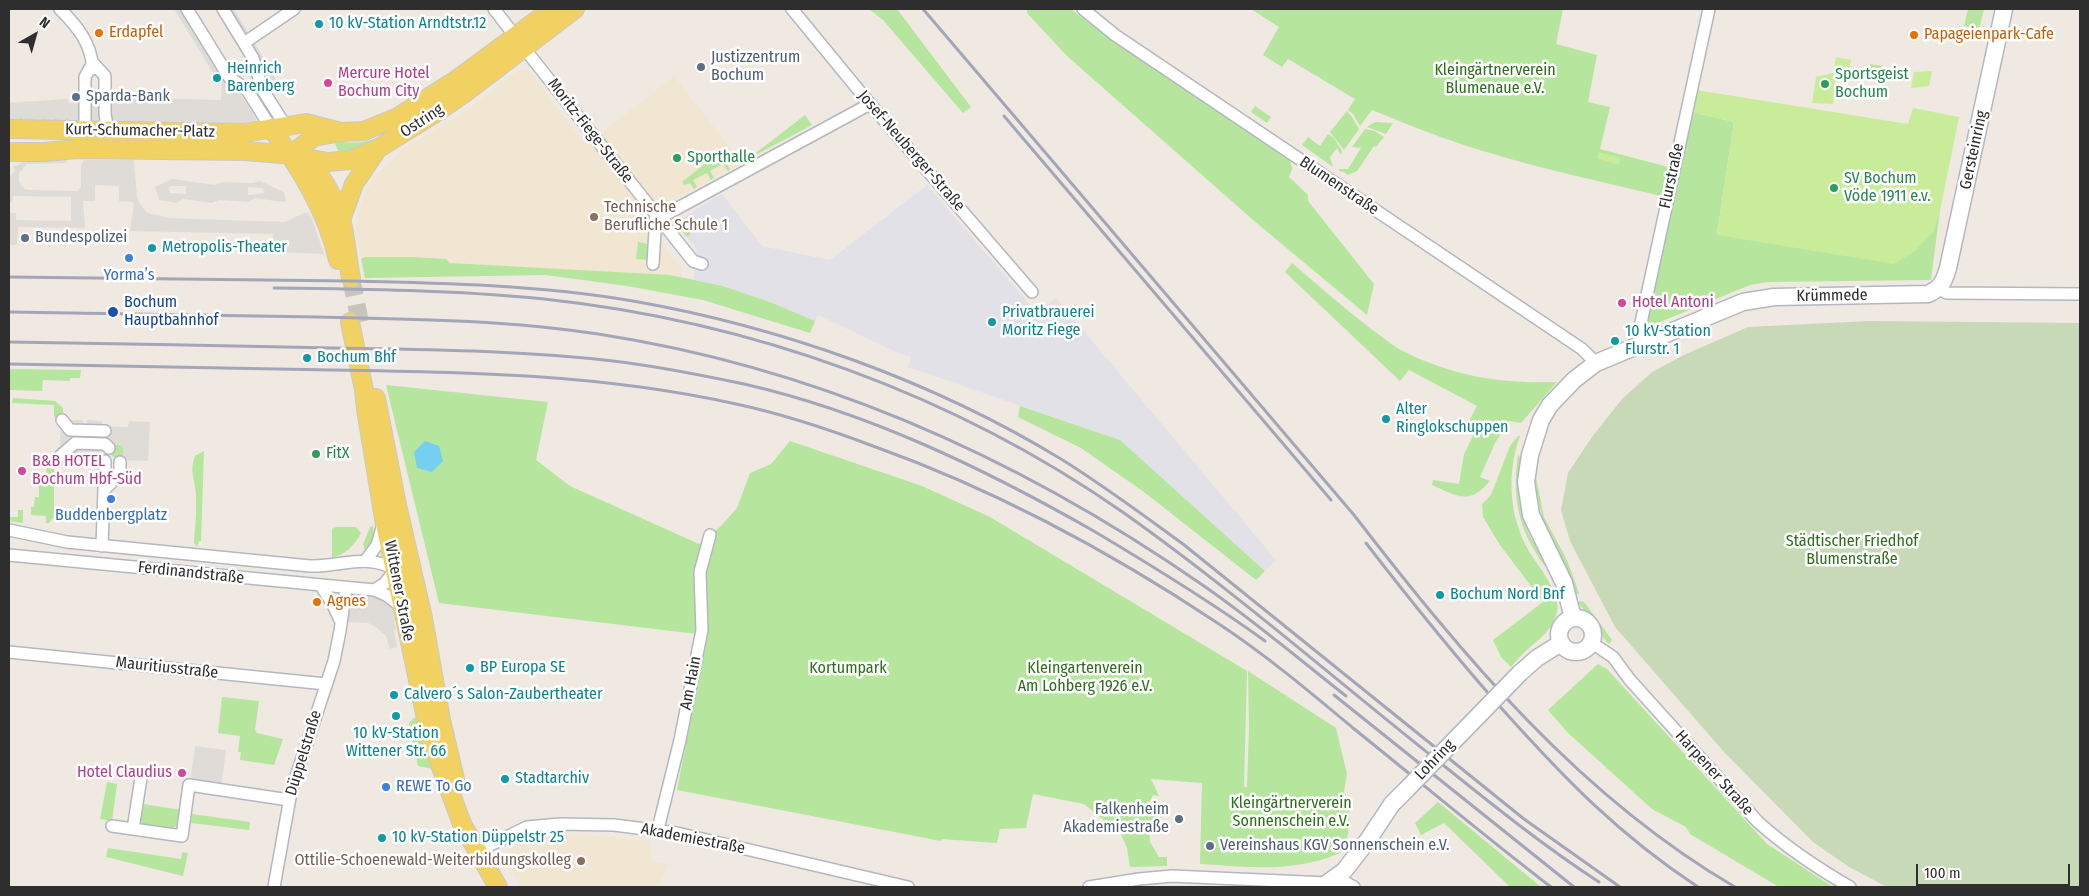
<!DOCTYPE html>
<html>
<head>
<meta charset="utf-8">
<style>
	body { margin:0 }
	#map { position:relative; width:2089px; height:896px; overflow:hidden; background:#efe9e1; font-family:"Fira Sans Condensed",sans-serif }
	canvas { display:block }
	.frame { position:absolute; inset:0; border:10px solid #2e2e2e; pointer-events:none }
	.north { position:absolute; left:10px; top:10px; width:50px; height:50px; -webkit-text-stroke:4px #fff; paint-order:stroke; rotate:38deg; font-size:14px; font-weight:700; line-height:20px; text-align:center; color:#2e2e2e }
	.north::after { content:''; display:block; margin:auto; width:18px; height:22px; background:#2e2e2e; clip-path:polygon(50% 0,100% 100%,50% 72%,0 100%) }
	.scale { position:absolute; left:1916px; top:864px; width:154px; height:22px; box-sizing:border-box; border:2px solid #2e2e2e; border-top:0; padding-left:6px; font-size:15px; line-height:18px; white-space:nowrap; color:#2e2e2e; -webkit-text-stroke:4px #fff; paint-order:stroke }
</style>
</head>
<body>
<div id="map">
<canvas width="2089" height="896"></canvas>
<div class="frame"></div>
<div class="north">N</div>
<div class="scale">100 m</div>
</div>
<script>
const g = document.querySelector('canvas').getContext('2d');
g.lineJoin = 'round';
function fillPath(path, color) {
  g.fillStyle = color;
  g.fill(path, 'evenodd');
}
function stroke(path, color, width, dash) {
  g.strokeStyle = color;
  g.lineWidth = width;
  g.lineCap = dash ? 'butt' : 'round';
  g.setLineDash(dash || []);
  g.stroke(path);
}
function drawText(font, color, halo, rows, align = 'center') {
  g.font = font + ' "Fira Sans Condensed",sans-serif';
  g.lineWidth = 5;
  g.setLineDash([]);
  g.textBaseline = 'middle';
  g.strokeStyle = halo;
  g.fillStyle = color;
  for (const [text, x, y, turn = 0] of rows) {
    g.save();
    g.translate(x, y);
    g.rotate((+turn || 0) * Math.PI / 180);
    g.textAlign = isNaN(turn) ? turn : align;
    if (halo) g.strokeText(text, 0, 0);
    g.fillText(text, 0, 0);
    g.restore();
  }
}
const industrial = new Path2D(`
	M 927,185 L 1037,313 L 1056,298 L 1276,560 L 1265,571 L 1120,440 L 908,367 L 911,357 L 896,352 L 818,315 L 815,321 L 770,302 L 723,286 L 694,280 L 697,250 L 676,224 L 699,207 L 722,194 L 762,246 L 830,260 Z`);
const education = new Path2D(`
	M 521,68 L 529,71 L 586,145 L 674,76 L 742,163 L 667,203 L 661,242 L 681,268 L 682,277 L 449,263 L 412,257 L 365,257 L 361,259 L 356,234 L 357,217 L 365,193 L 376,175 L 402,150 L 463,113 Z
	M 586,835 L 650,841 L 649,851 L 653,860 L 655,862 L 668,864 L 658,887 L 521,887 L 505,857 L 507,851 L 534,837 Z`);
const green = new Path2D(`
	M 869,9 L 897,9 L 971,107 L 963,113 L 883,20 Z
	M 1027,9 L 1071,9 L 1107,37 L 1290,159 L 1292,169 L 1289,177 L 1308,195 L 1308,201 L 1374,284 L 1367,315 L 1253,220 L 1067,56 L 1027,13 Z
	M 1251,9 L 1563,9 L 1556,44 L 1597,55 L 1588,102 L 1610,107 L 1600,149 L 1668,167 L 1661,196 C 1602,182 1542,169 1483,151 C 1446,140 1409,125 1372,110 L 1360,126 L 1353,114 L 1348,110 L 1355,99 L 1288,59 L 1282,67 L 1263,55 L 1279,27 Z
	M 1968,9 L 1984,9 L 1979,29 L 1964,26 Z
	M 1870,64 L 1882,66 L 1882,72 L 1890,73 L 1890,80 L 1883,80 L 1882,76 L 1869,73 Z
	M 1255,106 L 1271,117 L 1267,123 L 1251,112 Z
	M 1347,111 L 1352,117 L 1359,129 L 1344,150 L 1330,132 Z
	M 1692,112 L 1734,122 L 1717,234 L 1933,232 L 1940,211 L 1931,279 L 1930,280 L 1768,282 L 1750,285 L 1643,329 Z
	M 805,115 L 812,125 L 748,159 Z
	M 9,117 L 12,119 L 21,117 L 23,119 L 30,120 L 32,118 L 35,120 L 42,120 L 44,118 L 46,120 L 53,120 L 56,118 L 58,120 L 65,120 L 67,118 L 69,120 L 76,120 L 79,118 L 80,124 L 9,122 Z
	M 1375,122 L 1393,123 L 1386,134 L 1367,127 Z
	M 1365,129 L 1375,131 L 1384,137 L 1376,147 L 1374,146 L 1357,171 L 1348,175 L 1342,171 L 1341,172 L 1338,169 L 1348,169 L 1361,148 L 1352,147 Z
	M 386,134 L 388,137 L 340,156 L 334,141 C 353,144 369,143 386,134 Z
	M 1328,134 L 1334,138 L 1342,151 L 1341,155 L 1337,148 L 1330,157 L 1333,167 L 1302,145 L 1308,137 L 1320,146 Z
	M 719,153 L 730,169 L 728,171 L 723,164 L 710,171 L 714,178 L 711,180 L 707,173 L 693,180 L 697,187 L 694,189 L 690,183 L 684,185 L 682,182 Z
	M 686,217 L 690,222 L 687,224 L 692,230 L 689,236 L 686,236 L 677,224 Z
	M 638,242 L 645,243 L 651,247 L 651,260 L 636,259 Z
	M 365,257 L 412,257 L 446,259 L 450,263 L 670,275 L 723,286 L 770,302 L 815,321 L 810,333 L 703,300 L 627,286 L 546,275 L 365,278 L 361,259 Z
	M 1292,263 C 1318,285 1344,308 1371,329 C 1380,335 1389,343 1399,349 C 1451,376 1500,384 1557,382 L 1521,423 L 1509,421 L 1495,443 L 1480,477 L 1490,481 C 1469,506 1457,496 1432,485 L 1433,480 L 1459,484 L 1464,454 L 1473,436 L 1468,423 L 1477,406 L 1409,370 L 1400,381 L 1285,272 Z
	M 9,369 L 81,370 L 80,378 L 70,378 L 70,381 L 43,380 L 42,391 L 9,390 Z
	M 386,385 L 548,402 L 536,460 L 570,486 L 699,544 L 720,527 L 737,508 L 750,473 L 771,464 L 790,441 L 922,486 L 990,517 L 1247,671 L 1244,787 L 1247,787 L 1249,728 L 1248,671 L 1336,728 L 1347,774 L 1342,803 L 1350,807 L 1348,835 L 1338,854 C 1290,873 1250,867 1200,864 L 1202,783 L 1151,779 L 1159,796 L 1153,795 L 1146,809 L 1161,816 L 1162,823 L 1164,823 L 1164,825 L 1149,824 L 1150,842 L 1159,857 L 1167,857 L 1167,866 L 1130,867 L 1127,848 L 1121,834 L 1084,804 L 1033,794 L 1026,828 L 1000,829 L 997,843 L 942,839 L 941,841 L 677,790 L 708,634 L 688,633 L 439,603 Z
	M 13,398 L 55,401 L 63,408 L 63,416 L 54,417 L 54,405 L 12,403 Z
	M 1020,406 L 1120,440 L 1265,571 L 1256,580 L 1144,492 L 1081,448 L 1018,417 Z
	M 1518,436 L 1520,436 C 1507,471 1509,511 1525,544 C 1534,563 1565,594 1556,616 C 1550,632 1539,639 1527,650 C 1521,655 1516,661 1511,667 L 1501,657 L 1493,640 L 1543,602 L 1500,545 L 1483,517 L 1482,504 L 1491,495 L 1510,446 Z
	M110 451a7 7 0 1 1 14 0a7 7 0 1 1-14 0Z
	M 204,451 L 201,541 L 199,541 L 197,547 L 194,543 C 195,527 197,510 196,495 C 195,478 189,473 195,456 Z
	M 1518,455 L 1521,458 C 1516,485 1518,512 1530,536 C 1535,546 1546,558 1547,567 C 1541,563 1537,554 1533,548 C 1516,519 1513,488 1518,455 Z
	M 47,457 L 55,457 L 54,478 L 46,478 Z
	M 1536,477 L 1544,517 L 1567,560 L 1579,593 L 1577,595 C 1564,553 1535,523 1536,477 Z
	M 32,480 L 54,481 L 54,517 L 49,523 L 46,523 L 46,516 L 31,515 L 31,507 L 34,507 L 35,497 L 39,497 L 39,486 L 30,486 L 32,485 Z
	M 18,510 L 23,510 L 23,523 L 9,521 L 9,517 L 18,517 Z
	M 373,526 L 373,539 L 366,552 L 363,545 L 370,527 Z
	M 336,527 L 356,527 L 361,533 C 354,546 346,554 332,558 L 332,529 Z
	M 1582,601 L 1585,603 L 1612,640 L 1609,644 C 1600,637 1602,628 1595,620 C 1589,613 1583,611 1578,602 Z
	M 1598,664 L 1607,669 L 1767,844 L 1833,887 L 1779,887 L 1690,834 L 1686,827 L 1652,809 L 1567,732 L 1548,710 Z
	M 222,697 L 259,701 L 255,730 L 257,733 L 283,739 L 274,765 L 240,760 L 241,752 L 238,752 L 240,736 L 218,733 Z
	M 415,717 L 418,718 L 433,769 L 418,766 L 409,723 Z
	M 107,782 L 117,784 L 112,821 L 100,819 Z
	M 1438,802 L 1541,887 L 1510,887 L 1444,823 L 1421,835 L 1415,823 Z
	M 143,804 L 181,810 L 178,825 C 170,832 149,829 140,823 Z
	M 192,814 L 250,822 L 249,830 L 191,823 Z
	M 108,848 L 181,859 L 182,852 L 188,853 L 183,876 L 106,857 Z`);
const cemetery = new Path2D(`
	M 1869,321 L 2080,323 L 2080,887 L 1887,887 L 1849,867 L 1813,842 L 1724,752 L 1615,627 L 1570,541 L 1561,510 L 1568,473 L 1592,437 L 1622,399 L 1652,372 L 1686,354 L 1748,327 Z`);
const pitch = new Path2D(`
	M 1836,57 L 1851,60 L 1848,80 L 1836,78 L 1833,104 L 1812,103 L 1816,77 L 1833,73 Z
	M 1932,71 L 1929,86 L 1911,88 L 1914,72 Z
	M 1696,90 L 1908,124 L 1913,108 L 1959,117 L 1940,211 L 1933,232 L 1915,251 L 1894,264 L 1717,235 L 1734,122 L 1692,112 Z
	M 1599,152 L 1620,158 L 1619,165 L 1597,158 Z`);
const plaza = new Path2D(`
	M 174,9 L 182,9 L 238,91 L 254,115 L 256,120 L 253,125 L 80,124 L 79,118 L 77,120 L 69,120 L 67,118 L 65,120 L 57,120 L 56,118 L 53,120 L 46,120 L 44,118 L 42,120 L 34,120 L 32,118 L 30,120 L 23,119 L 21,117 L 19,119 L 11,119 L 9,117 L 9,103 L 68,99 L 68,103 L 82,102 L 81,95 L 108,97 L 221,100 L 222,80 L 213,80 L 213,73 Z
	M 225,9 L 234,9 L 279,84 L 267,91 Z
	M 68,158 L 66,163 L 27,164 L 19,173 L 19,182 L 25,189 L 30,190 L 78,191 L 81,187 L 81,165 L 84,160 L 134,160 L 137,197 L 140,204 L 147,213 L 170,218 L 285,222 L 306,212 L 311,216 L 324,254 L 273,252 L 273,234 L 130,231 L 134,202 L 119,201 L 119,186 L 95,185 L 95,201 L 83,201 L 85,228 L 18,227 L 17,245 L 9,245 L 9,213 L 16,213 L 16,220 L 71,221 L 71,197 L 13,196 L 12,203 L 9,202 L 9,178 L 15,170 L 13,167 L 26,160 Z
	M 172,179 L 215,185 L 222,182 L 252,183 L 260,181 L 284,192 L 286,201 L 282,202 L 255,198 L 248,202 L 219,200 L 212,203 L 183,199 L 177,203 L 159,200 L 155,187 ZM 172,186 L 186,186 L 186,194 L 170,193 L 168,188 ZM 248,187 L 263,188 L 264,193 L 248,195 Z
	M 61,420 L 83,420 L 82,425 L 87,425 L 87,420 L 102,421 L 102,426 L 128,427 L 129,421 L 150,422 L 148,461 L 123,460 L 123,448 L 120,445 L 114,445 L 111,448 L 102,448 L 101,460 L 89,460 L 89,456 L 85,455 L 82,456 L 82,460 L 55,459 L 55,450 L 60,446 Z
	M 356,596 L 381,597 L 392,604 L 396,621 L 394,621 L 396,630 L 394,631 L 397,647 L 390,649 L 386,636 L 376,627 L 368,623 L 347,622 L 349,602 Z
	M 195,746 L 226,750 L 221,790 L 190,784 Z`);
const water = new Path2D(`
	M 425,441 L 439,446 L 443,461 L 432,472 L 417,468 L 414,452 Z`);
const primaryTunnel = new Path2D(`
	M 351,278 L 360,322`);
const street = new Path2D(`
	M 60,9 C 78,27 91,43 93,69
	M 187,9 L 229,77 L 247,90 L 271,128
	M 223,9 L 253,58 L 262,89 L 285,125
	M 494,9 L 515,36
	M 792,9 L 870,104 L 1032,292
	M 1083,9 L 1115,35 L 1582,349 L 1596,363
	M 244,43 L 294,9
	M 524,48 L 693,261 L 702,264
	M 85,130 L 85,77 L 93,63 L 105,76 L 105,114 L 108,130
	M 656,214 L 665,215 L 870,104
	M 653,264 L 656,214
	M 1939,289 L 1947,293 L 2080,294
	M 1641,344 L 1639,332 L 1709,9
	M 62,420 L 70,430 L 105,431
	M 57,459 L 75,443 L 105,444 L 109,448
	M 104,490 L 120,474 L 120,462
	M 9,530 L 67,542 L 310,566 C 343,567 367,552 398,571
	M 102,546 L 105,461
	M 9,555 L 374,590 L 386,595 L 403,608
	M 366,560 L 377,545 L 383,524
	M 321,586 L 332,603 L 340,620
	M 374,590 L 384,584 L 397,568
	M 1592,643 L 1613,657 L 1630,680 L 1758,822 C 1786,847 1817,868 1850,887
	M 9,652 L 326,684
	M 141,778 L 133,829 L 182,836 L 189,785 L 289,800
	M 112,826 L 133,829
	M 658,829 L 680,740 L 702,630 L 700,572 L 710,535
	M 478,851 L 527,827 L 560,824 L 614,825 L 677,833 L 908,887
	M 274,887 L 291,792 L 334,661 L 340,631 L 346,588
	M 1089,887 L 1139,879 L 1172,876 L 1327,883 L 1345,882 L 1354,887`);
const secondary = new Path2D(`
	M1559 635a17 17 0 1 1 34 0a17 17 0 1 1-34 0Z
	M 1573,618 L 1564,583 L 1531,515 L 1526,482 L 1530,455 L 1541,420 L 1550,405 L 1574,380 L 1596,363 L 1743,302 L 1774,297 L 1928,294 C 1941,288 1944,282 1948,268 L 2004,9
	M 1520,673 L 1537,658 L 1561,643
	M 1322,887 L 1344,871 L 1368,840 L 1392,804 L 1407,789`);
const primary = new Path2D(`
	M 271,128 C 300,168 327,211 338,260
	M 9,129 L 244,133 L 306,123 L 341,132
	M 9,152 L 44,152 L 77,149 L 245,151 L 282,154 L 328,162 L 351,160 L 379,148 L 437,112 L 466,92 L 575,9
	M 305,154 C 320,175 334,195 341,219 C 346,238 347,258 351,278
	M 290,155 L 314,137 L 341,132 L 364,131 L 398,117 L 456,80 L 552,9
	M 341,220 L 354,184 L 377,150
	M 350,322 L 364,390 L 366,409 L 384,519 L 430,737 L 462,824 L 498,887
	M 376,398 L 397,505 L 423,618 L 441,720 L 455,779`);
const rail = new Path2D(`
	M 923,9 L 1354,515 C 1463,656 1579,796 1735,887
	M 1004,116 L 1331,500
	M 9,277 C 122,279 236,279 349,281 C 445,283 539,285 633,301 C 781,327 933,381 1061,459 C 1103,485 1143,515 1183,544 L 1524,819 L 1620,887
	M 274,288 C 364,289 454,290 544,299 C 750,321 954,394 1124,513 C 1234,591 1337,681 1443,765 C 1494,806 1545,847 1599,882
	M 9,312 C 112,314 215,316 318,317 C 411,319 506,320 598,334 C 820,368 1020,458 1204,586 C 1253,620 1299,659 1346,696
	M 9,342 C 117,344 226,345 334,348 C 427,350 521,350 613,361 C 657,366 701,375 744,384 C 867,412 983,468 1092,530 C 1151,565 1210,601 1265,641
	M 9,364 C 116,366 224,368 331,370 C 467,372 602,374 736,404 C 783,414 828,429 873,446 C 996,490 1111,552 1219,624 C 1266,655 1310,692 1353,728 C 1419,781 1484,836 1551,887
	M 1366,543 C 1410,600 1455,656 1503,710 C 1565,779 1619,835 1698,887
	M 1334,695 L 1574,887`);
const secondaryBridge = new Path2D(`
	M 1407,789 L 1520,673`);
const markers = [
	[319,24,5,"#0f9aa8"],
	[99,33,5,"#e8710a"],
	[1914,35,5,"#e8710a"],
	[701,67,5,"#5c6f8a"],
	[217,78,5,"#0f9aa8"],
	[328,83,5,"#d1479c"],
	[1825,84,5,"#2e9e5b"],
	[76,97,5,"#5c6f8a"],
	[677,158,5,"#2e9e5b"],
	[1834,188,5,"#2e9e5b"],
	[594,217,5,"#8d6e63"],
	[25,238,5,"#5c6f8a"],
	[152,248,5,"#0f9aa8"],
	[129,258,5,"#3f7fe0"],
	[1622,303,5,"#d1479c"],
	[113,312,6,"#1a4fb4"],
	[992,322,5,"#0f9aa8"],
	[1615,341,5,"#0f9aa8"],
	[307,358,5,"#0f9aa8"],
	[1386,419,5,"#0f9aa8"],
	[316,454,5,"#2e9e5b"],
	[22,471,5,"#d1479c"],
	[111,499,5,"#3f7fe0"],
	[1440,595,5,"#0f9aa8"],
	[317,602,5,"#e8710a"],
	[470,668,5,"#0f9aa8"],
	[394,695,5,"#0f9aa8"],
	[396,716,5,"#0f9aa8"],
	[182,773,5,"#d1479c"],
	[505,779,5,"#0f9aa8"],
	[386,787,5,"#3f7fe0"],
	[1179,819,5,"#5c6f8a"],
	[382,838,5,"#0f9aa8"],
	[1210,846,5,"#5c6f8a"],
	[581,861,5,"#8d6e63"]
];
const cultureNames = [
	["10 kV-Station Arndtstr.12",329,24],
	["Heinrich",227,69],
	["Barenberg",227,87],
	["Metropolis-Theater",162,248],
	["Privatbrauerei",1002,313],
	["Moritz Fiege",1002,331],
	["10 kV-Station",1625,332],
	["Flurstr. 1",1625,350],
	["Bochum Bhf",317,358],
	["Alter",1396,410],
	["Ringlokschuppen",1396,428],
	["Bochum Nord Bnf",1450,595],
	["BP Europa SE",480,668],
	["Calvero´s Salon-Zaubertheater",404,695],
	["10 kV-Station",396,734,"center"],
	["Wittener Str. 66",396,752,"center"],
	["Stadtarchiv",515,779],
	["10 kV-Station Düppelstr 25",392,838]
];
const foodNames = [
	["Erdapfel",109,33],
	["Papageienpark-Cafe",1924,35],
	["Agnes",327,602]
];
const serviceNames = [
	["Justizzentrum",711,58],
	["Bochum",711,76],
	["Sparda-Bank",86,97],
	["Bundespolizei",35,238],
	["Falkenheim",1169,810,"right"],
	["Akademiestraße",1169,828,"right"],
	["Vereinshaus KGV Sonnenschein e.V.",1220,846]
];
const parkNames = [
	["Kleingärtnerverein",1495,71],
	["Blumenaue e.V.",1495,89],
	["Städtischer Friedhof",1852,542],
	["Blumenstraße",1852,560],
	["Kortumpark",848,669],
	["Kleingartenverein",1085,669],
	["Am Lohberg 1926 e.V.",1085,687],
	["Kleingärtnerverein",1291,804],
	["Sonnenschein e.V.",1291,822]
];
const hotelNames = [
	["Mercure Hotel",338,74],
	["Bochum City",338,92],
	["Hotel Antoni",1632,303],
	["B&B HOTEL",32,462],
	["Bochum Hbf-Süd",32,480],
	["Hotel Claudius",172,773,"right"]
];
const leisureNames = [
	["Sportsgeist",1835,75],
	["Bochum",1835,93],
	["Sporthalle",687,158],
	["SV Bochum",1844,179],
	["Vöde 1911 e.v.",1844,197],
	["FitX",326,454]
];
const streetNames = [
	["Ostring",422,121,-33],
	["Kurt-Schumacher-Platz",140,131,1],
	["Moritz-Fiege-Straße",590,131,52],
	["Gersteinring",1974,150,-78],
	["Josef-Neuberger-Straße",911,151,49],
	["Flurstraße",1672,176,-78],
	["Blumenstraße",1339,186,34],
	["Krümmede",1832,296,-1],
	["Ferdinandstraße",191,573,6],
	["Wittener Straße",399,591,79],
	["Mauritiusstraße",167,668,6],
	["Am Hain",691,683,-79],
	["Düppelstraße",304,753,-73],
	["Lohring",1435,760,-46],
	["Harpener Straße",1714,773,48],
	["Akademiestraße",693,839,11]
];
const educationNames = [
	["Technische",604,208],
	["Berufliche Schule 1",604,226],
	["Ottilie-Schoenewald-Weiterbildungskolleg",571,861,"right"]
];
const shopNames = [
	["Yorma’s",129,276],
	["Buddenbergplatz",111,516],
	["REWE To Go",396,787,"left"]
];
const transitNames = [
	["Bochum",124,303],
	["Hauptbahnhof",124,321]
];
fillPath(industrial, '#e3e1e8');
fillPath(education, '#f0e6d1');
fillPath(green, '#b6e59e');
fillPath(cemetery, '#c8d9b8');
fillPath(pitch, '#c9ec9a');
fillPath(plaza, '#dfdcd8');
fillPath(water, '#75cff0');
stroke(primaryTunnel, '#c8c4bd', 18, [18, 9]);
stroke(street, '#b4b7c1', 14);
stroke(secondary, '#b4b7c1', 19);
stroke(primary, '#c9c9c9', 20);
stroke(street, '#fff', 11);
stroke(secondary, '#fff', 16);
stroke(primary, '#f2d163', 18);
stroke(rail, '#a3a6b8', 3);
stroke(secondaryBridge, '#b4b7c1', 19, []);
stroke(secondaryBridge, '#fff', 16);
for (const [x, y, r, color] of markers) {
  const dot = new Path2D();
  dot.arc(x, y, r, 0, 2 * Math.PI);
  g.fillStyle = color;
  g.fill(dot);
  stroke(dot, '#fff', 2);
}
drawText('16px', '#0d838f', '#fff', cultureNames, 'left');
drawText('16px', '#c56008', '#fff', foodNames, 'left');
drawText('16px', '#4e5e75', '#fff', serviceNames, 'left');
drawText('16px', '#2c6e1b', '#fff', parkNames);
drawText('16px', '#b23c85', '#fff', hotelNames, 'left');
drawText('16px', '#27864d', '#fff', leisureNames, 'left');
drawText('16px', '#2e2e2e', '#fff', streetNames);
drawText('16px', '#785e54', '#fff', educationNames, 'left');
drawText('16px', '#366cbe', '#fff', shopNames);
drawText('16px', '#164399', '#fff', transitNames, 'left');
</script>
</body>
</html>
